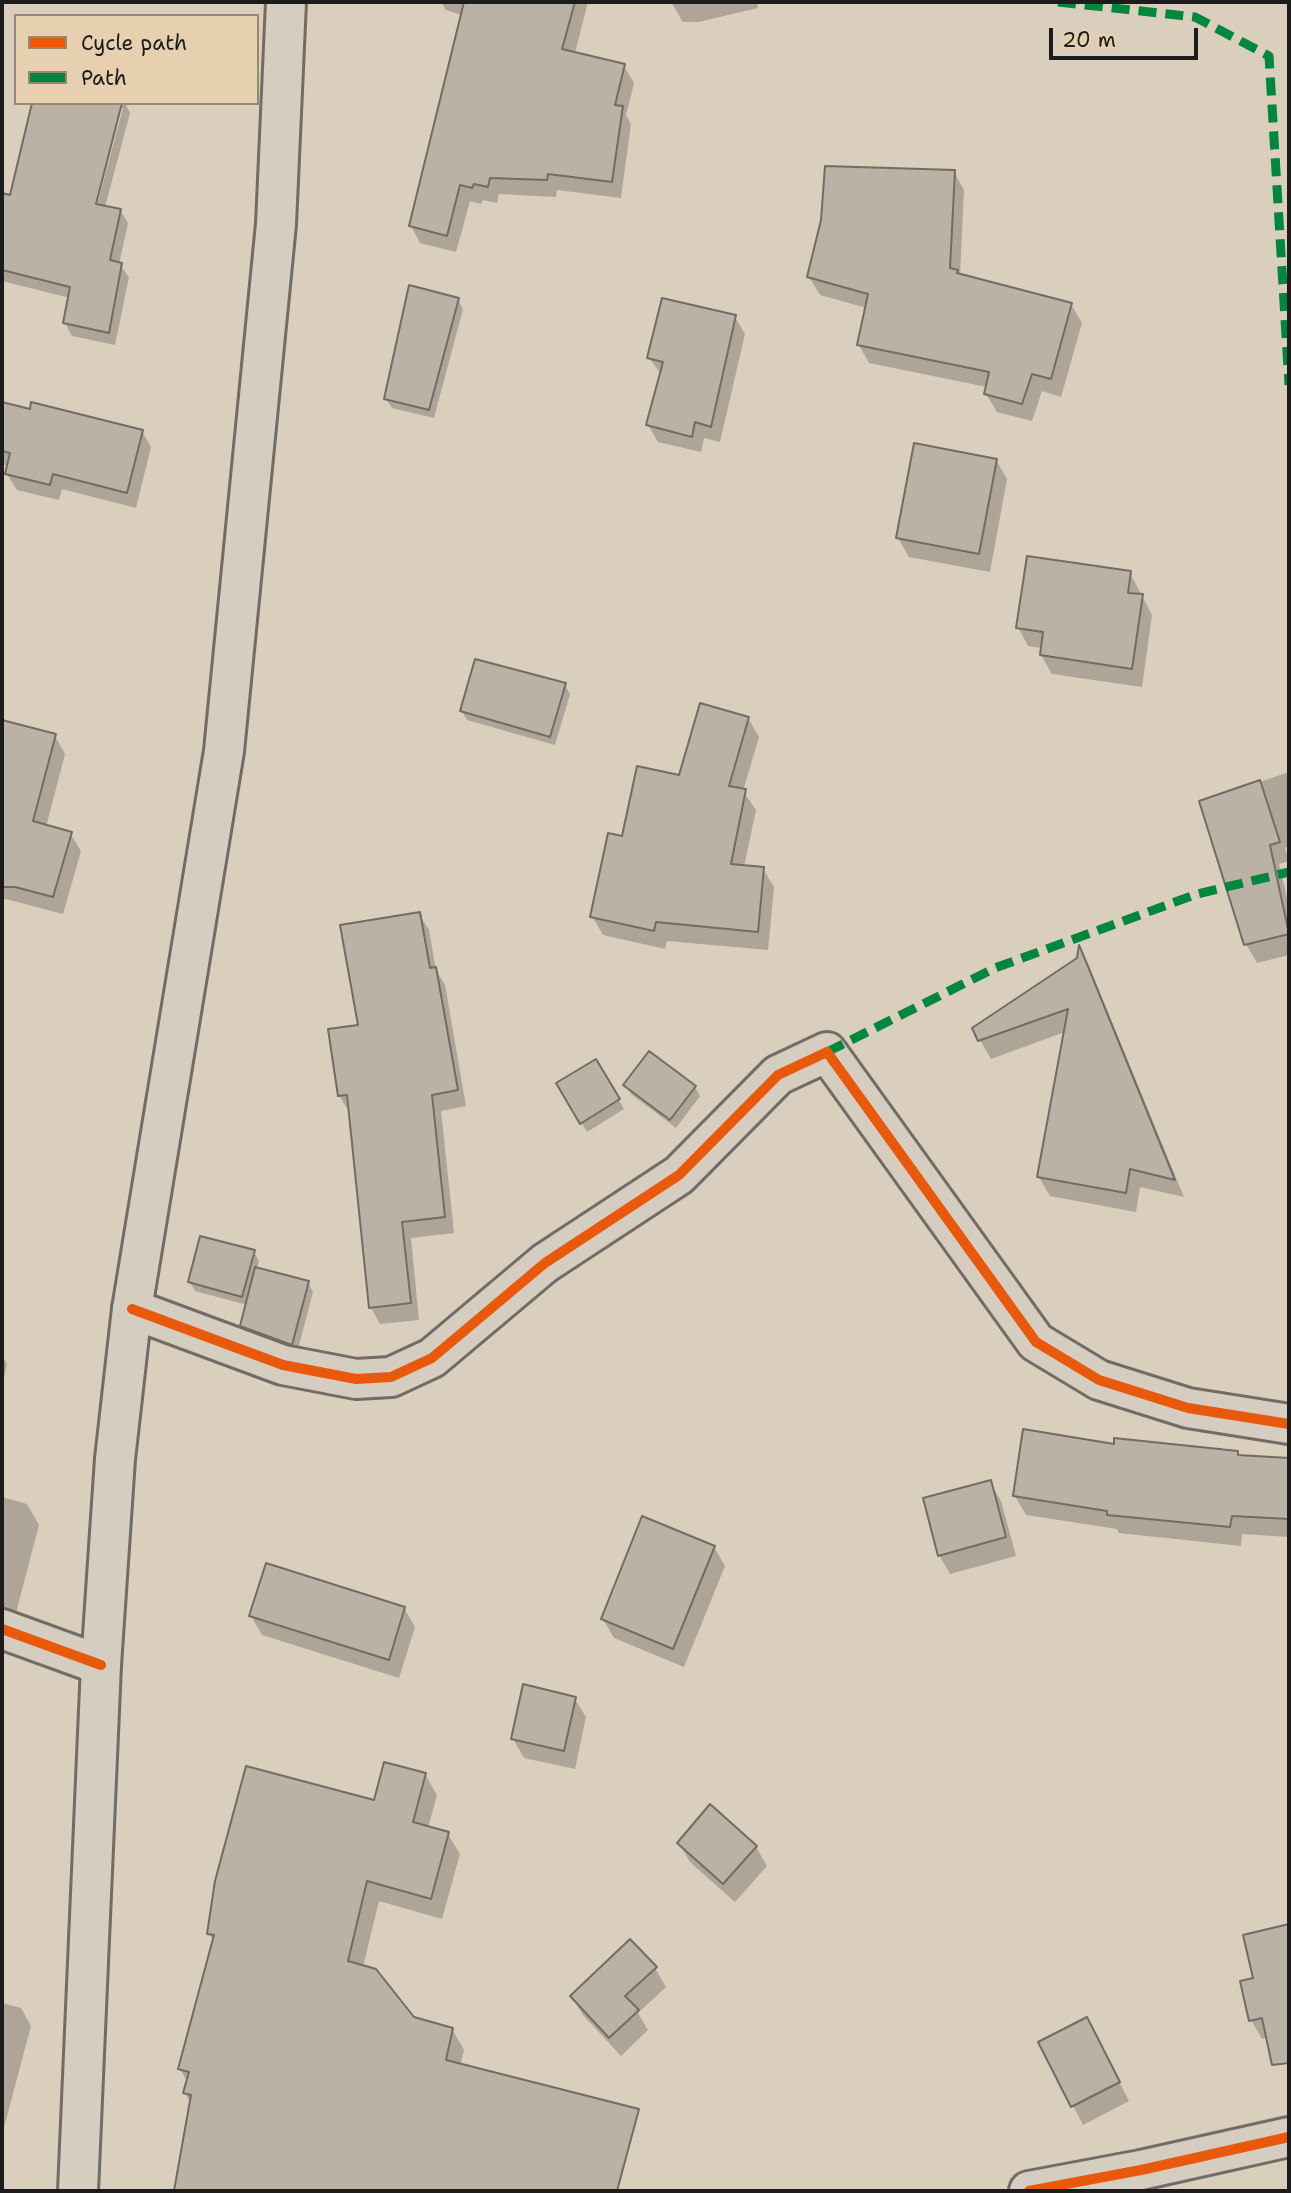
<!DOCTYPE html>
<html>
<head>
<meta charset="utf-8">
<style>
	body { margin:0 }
	#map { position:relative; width:1291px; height:2193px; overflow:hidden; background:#dacebd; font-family:"Shantell Sans",sans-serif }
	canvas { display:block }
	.frame { position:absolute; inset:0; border:4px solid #1c1c1c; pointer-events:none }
	.legend { position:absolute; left:14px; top:14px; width:245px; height:91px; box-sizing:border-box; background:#e7d0b0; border:2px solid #968875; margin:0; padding:9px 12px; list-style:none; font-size:21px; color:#1c1c1c }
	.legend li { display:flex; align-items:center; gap:14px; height:35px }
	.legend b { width:35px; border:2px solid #968875 }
	.scale { position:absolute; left:1049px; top:28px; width:149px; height:32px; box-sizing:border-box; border:4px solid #1c1c1c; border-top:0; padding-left:9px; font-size:21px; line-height:24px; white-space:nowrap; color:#1c1c1c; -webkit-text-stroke:5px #e7d0b0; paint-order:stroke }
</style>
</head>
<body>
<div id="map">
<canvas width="1291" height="2193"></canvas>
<div class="frame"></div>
<ul class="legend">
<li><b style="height:9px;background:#e8590c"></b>Cycle path</li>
<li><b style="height:9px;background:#00873e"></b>Path</li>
</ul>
<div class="scale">20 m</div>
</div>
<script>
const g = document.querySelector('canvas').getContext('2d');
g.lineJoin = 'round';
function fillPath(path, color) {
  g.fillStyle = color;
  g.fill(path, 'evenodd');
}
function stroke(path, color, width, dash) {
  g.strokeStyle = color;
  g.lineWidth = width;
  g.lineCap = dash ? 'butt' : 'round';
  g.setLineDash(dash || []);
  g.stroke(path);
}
const shadow = new Path2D(`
	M 441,2 L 588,2 L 575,53 L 624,66 L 634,83 L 626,115 L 631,124 L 621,198 L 557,190 L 556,197 L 499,194 L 497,203 L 483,200 L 481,204 L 470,201 L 456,252 L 420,243 L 411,226 L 462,15 L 446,10 Z
	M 671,2 L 757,2 L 758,8 L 698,22 L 683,22 Z
	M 34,103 L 125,103 L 130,113 L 105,207 L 120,210 L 128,223 L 119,264 L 129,277 L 115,345 L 72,336 L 65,323 L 70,298 L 2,281 L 2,217 L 7,196 L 11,197 ZM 119,108 L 123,108 L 95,213 L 92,212 Z
	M 954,172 L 964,190 L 960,276 L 1071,304 L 1082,323 L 1061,397 L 1042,391 L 1032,421 L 997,412 L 986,394 L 987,387 L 869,363 L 859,345 L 867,308 L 820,295 L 809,277 Z
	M 410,287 L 458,300 L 463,309 L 434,418 L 392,408 L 386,399 Z
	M 735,317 L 745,334 L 720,442 L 704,438 L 701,452 L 658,442 L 648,425 L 662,375 L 649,358 Z
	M 2,404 L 142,431 L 151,447 L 136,508 L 62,489 L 59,500 L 17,490 L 7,474 L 9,466 L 2,464 Z
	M 996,460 L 1007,479 L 990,572 L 909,557 L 898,538 Z
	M 1130,573 L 1152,615 L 1142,687 L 1052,674 L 1041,655 L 1042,648 L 1028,646 L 1018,627 Z
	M 565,685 L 570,694 L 555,745 L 467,720 L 462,711 Z
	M 748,718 L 759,737 L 743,791 L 756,810 L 744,867 L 763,869 L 774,887 L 768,950 L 667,941 L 665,949 L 603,935 L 592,916 L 623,838 L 680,777 Z
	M 3,722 L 55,736 L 65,754 L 46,827 L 70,833 L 81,851 L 63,914 L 2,898 Z
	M 1289,772 L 1289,846 L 1285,848 L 1289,861 L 1279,864 L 1289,906 L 1289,955 L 1257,963 L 1246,944 L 1202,802 Z
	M 419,914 L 429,930 L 436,970 L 445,985 L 466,1106 L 441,1111 L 454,1233 L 411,1238 L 419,1320 L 380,1324 L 371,1308 L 349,1112 L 339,1095 L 360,1027 Z
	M 1080,950 L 1089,966 L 1184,1197 L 1140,1187 L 1136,1212 L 1050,1196 L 1039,1177 L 1065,1032 L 991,1059 L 980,1040 L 1078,959 Z
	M 596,1061 L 624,1109 L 587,1132 L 558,1084 Z
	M 626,1085 L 695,1087 L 700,1096 L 676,1128 L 631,1094 Z
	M 254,1252 L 259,1261 L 257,1269 L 308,1283 L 313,1292 L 297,1353 L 247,1335 L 242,1325 L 247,1305 L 195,1291 L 190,1282 Z
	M 2,1355 L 7,1364 L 2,1387 Z
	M 1237,1452 L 1240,1457 L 1289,1459 L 1289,1537 L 1242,1534 L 1241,1546 L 1119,1533 L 1117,1529 L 1026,1515 L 1015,1496 Z
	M 990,1482 L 1001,1501 L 1016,1556 L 950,1574 L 939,1555 Z
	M 2,1497 L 27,1504 L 39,1525 L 13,1624 L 2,1622 Z
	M 714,1547 L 725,1566 L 684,1667 L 614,1638 L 603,1619 Z
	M 404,1608 L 415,1627 L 399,1678 L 262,1635 L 251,1616 Z
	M 575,1699 L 586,1717 L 575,1769 L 524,1758 L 513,1739 Z
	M 425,1774 L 437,1795 L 428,1828 L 448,1834 L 460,1854 L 442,1919 L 379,1901 L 363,1967 L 413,2019 L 452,2029 L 464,2050 L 460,2066 L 613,2122 L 596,2191 L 177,2191 L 191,2103 L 185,2093 L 188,2083 L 180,2069 L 214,1942 L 209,1933 L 375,1802 Z
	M 679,1843 L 756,1847 L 767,1866 L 735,1902 L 690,1862 Z
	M 1289,1926 L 1289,2050 L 1283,2052 L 1274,2036 L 1262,2039 L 1251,2020 L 1255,1980 L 1246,1936 Z
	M 655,1968 L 666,1987 L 638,2013 L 648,2030 L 621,2056 L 583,2015 L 572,1996 Z
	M 2,2003 L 21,2008 L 31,2026 L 2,2135 Z
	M 1087,2019 L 1129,2101 L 1083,2125 L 1041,2043 Z`);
const building = new Path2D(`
	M 464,2 L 575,2 L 562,49 L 625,64 L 615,105 L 623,106 L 612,182 L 548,174 L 547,180 L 490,178 L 488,187 L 474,184 L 472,188 L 460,185 L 447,236 L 409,226 Z
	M 32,103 L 122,103 L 96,204 L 121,209 L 110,260 L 122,263 L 109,333 L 63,323 L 70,287 L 2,270 L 2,193 L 10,195 Z
	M 825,166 L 955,170 L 950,268 L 958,270 L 957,273 L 1072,303 L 1051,379 L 1032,374 L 1022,404 L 984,394 L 989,372 L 857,345 L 868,294 L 807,277 L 821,220 Z
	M 409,285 L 459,298 L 429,410 L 384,399 Z
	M 662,298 L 736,315 L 711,427 L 695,422 L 692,437 L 646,425 L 663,362 L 647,358 Z
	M 2,402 L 30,409 L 31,402 L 143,430 L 127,493 L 53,474 L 50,485 L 5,474 L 10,453 L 2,451 Z
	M 914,443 L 997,459 L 979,554 L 896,538 Z
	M 1027,556 L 1131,571 L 1128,593 L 1143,594 L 1132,669 L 1040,655 L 1043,632 L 1016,628 Z
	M 475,659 L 566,683 L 550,737 L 460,711 Z
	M 700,703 L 749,717 L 729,786 L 746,789 L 731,864 L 764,867 L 758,932 L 656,922 L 654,931 L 590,917 L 608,833 L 622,836 L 637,766 L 679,775 Z
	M 2,720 L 56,734 L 33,821 L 72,832 L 53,897 L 15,887 L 2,887 Z
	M 1260,780 L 1280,842 L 1270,845 L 1289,934 L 1244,945 L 1199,801 Z
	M 420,912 L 430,968 L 436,967 L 458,1090 L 432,1095 L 445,1217 L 402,1222 L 411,1303 L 369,1308 L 347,1095 L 338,1096 L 328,1029 L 358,1025 L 340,925 Z
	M 1079,945 L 1087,964 L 1175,1180 L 1130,1169 L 1126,1193 L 1037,1177 L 1068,1009 L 978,1041 L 972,1028 L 1077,958 Z
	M 649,1051 L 696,1086 L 670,1120 L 623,1085 Z
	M 596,1059 L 620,1099 L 580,1124 L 556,1083 Z
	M 200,1236 L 255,1250 L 242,1297 L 188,1282 Z
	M 255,1267 L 309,1281 L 292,1345 L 240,1326 Z
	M 1023,1429 L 1114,1444 L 1114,1438 L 1238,1451 L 1238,1455 L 1289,1458 L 1289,1519 L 1232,1516 L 1230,1527 L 1107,1515 L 1107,1511 L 1013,1496 Z
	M 991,1480 L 1006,1537 L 938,1556 L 923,1498 Z
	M 642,1516 L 715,1546 L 673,1649 L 601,1619 Z
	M 266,1563 L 405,1607 L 389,1660 L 249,1616 Z
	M 523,1684 L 576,1697 L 564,1751 L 511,1739 Z
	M 384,1762 L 426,1773 L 413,1822 L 449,1832 L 431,1899 L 367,1881 L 348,1961 L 376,1969 L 414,2017 L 453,2028 L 446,2060 L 639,2109 L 617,2191 L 174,2191 L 191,2095 L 183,2093 L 189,2072 L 178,2069 L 214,1935 L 207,1934 L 215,1881 L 246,1766 L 374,1800 Z
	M 710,1804 L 757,1846 L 723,1884 L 677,1843 Z
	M 1289,1924 L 1289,2063 L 1272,2065 L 1262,2018 L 1249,2021 L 1240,1981 L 1253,1978 L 1243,1935 Z
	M 630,1939 L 657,1967 L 625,1996 L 639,2010 L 609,2038 L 570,1996 Z
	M 1087,2017 L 1120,2082 L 1071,2107 L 1038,2042 Z`);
const minor = new Path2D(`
	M 132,1309 L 283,1365 L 356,1379 L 391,1377 L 432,1358 L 545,1263 L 679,1175 L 778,1075 L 827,1052 L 1036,1342 L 1099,1380 L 1188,1408 L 1289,1424
	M 2,1629 L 101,1665
	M 1029,2191 L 1141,2170 L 1289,2137`);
const highway = new Path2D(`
	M 78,2191 L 101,1665 L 115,1459 L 132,1309 L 224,751 L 276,224 L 286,2`);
const quiet = new Path2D(`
	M 1058,2 L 1195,17 L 1269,56 L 1289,385
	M 827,1052 L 995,968 L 1197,894 L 1289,872`);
const cycleway = new Path2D(`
	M 132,1309 L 283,1365 L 356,1379 L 391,1377 L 432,1358 L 545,1263 L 679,1175 L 778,1075 L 827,1052 L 1036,1342 L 1099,1380 L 1188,1408 L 1289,1424
	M 2,1629 L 101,1665
	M 1029,2191 L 1141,2170 L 1289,2137`);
fillPath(shadow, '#0003');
fillPath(building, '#bbb2a6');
stroke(building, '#726c64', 2);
stroke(minor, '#726c64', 44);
stroke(highway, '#726c64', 44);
stroke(minor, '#d6cdc1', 38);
stroke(highway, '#d6cdc1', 38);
stroke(quiet, '#00873e', 9, [18, 9]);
stroke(cycleway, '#e8590c', 10);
</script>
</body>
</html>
